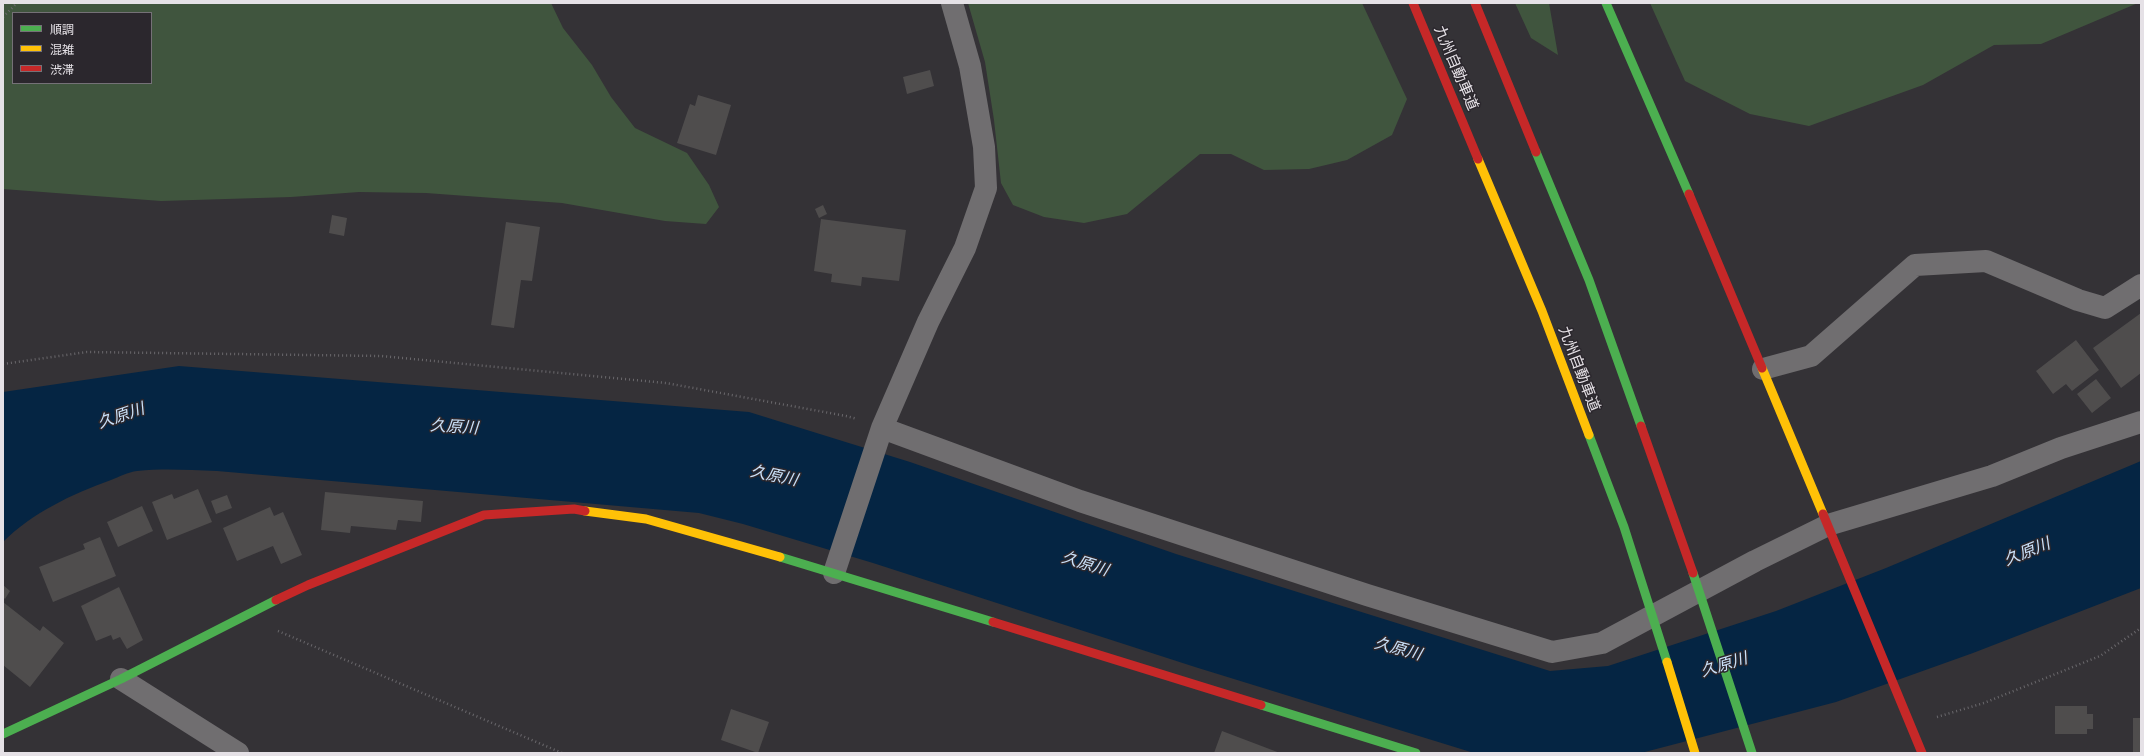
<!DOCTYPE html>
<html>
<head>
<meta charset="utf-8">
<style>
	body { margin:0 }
	#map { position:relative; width:2144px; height:756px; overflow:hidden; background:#343236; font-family:Mulish,"Noto Sans JP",sans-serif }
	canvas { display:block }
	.frame { position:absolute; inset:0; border:4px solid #e5e1e6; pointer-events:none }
	.legend { position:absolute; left:12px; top:12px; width:140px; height:72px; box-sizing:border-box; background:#2b272d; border:1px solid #757177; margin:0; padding:5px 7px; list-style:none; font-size:12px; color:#e5e1e6 }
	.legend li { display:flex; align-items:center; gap:8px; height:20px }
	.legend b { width:20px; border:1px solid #757177 }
</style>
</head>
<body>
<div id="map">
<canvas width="2144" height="756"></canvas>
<div class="frame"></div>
<ul class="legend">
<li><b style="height:5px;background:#4caf50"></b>順調</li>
<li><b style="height:5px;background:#ffc107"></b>混雑</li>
<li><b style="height:5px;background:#c62828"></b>渋滞</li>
</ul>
</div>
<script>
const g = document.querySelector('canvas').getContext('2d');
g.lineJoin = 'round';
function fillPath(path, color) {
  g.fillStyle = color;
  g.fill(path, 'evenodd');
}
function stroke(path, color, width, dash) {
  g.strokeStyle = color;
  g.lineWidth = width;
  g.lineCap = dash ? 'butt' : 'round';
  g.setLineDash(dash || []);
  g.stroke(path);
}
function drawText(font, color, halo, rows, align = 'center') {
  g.font = font + ' Mulish,"Noto Sans JP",sans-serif';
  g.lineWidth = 3;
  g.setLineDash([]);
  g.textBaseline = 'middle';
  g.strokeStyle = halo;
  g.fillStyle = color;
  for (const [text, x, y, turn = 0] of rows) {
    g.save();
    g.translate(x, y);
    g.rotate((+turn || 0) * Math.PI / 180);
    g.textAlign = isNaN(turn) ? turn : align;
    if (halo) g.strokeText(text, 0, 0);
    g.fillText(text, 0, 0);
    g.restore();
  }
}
const green = new Path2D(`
	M 3,3 L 551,3 L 563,28 L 592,65 L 611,97 L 635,128 L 687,153 L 709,185 L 719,207 L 706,224 L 665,221 L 562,203 L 426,193 L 359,192 L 291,197 L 161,201 L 3,189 ZM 13,13 L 151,13 L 151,83 L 13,83 Z
	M 968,3 L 1362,3 L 1407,99 L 1392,135 L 1347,160 L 1309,169 L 1264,170 L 1231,154 L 1200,154 L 1127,214 L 1084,223 L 1044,217 L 1013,205 L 1001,183 L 994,120 L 985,62 Z
	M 1515,3 L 1549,3 L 1558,55 L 1531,38 Z
	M 1650,3 L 2138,3 L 2041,44 L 1994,45 L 1923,85 L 1809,126 L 1750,114 L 1685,81 Z`);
const water = new Path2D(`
	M 179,366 L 749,412 L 910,462 L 1176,554 L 1550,671 L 1608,666 L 1776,611 L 1886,568 L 2141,461 L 2141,588 L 1973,653 L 1836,702 L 1641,753 L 1474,753 L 1195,667 L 873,563 L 743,524 L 699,513 L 217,471 C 190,470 164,468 137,471 C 128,472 119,477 111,480 C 72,494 32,513 3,542 L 3,392 Z`);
const building = new Path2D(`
	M 930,70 L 934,86 L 907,94 L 903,77 Z
	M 698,95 L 731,105 L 716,155 L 677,143 L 690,104 L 695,106 Z
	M 823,205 L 827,214 L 819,218 L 815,209 Z
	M 332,215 L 347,218 L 344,236 L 329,233 Z
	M 821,219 L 906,230 L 899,281 L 862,277 L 861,286 L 831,282 L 832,274 L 814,271 Z
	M 506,222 L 540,227 L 532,281 L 521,280 L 514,328 L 491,325 Z
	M 2141,313 L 2141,373 L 2121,388 L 2093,348 Z
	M 2076,340 L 2099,370 L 2072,391 L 2066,384 L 2053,394 L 2036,371 Z
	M 2096,379 L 2111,398 L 2092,413 L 2077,394 Z
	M 198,489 L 212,522 L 167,540 L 152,502 L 172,494 L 174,499 Z
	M 325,492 L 423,501 L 421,522 L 398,520 L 396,530 L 351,526 L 350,533 L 321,530 Z
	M 227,495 L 232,508 L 216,514 L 211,501 Z
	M 142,506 L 153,531 L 118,547 L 107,522 Z
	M 270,507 L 274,516 L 283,512 L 302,555 L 281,564 L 273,546 L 237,561 L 223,528 Z
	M 100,537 L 116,576 L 53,602 L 39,567 L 85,549 L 83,544 Z
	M 3,585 L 10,591 L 5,599 L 3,597 Z
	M 119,587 L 143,640 L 127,649 L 120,637 L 113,640 L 111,635 L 96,641 L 81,606 Z
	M 3,602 L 40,631 L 43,626 L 64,643 L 30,687 L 3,665 Z
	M 2055,706 L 2087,706 L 2087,714 L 2093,714 L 2093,729 L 2087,729 L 2087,734 L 2055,734 Z
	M 731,709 L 769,722 L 758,753 L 721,740 Z
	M 2133,718 L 2141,718 L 2141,753 L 2133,753 Z
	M 1222,731 L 1280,753 L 1214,753 Z`);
const path = new Path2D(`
	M 3,17 L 17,3
	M 3,364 L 87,352 L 381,356 L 666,383 L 846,416 L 857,419
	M 278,631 L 562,753
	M 1937,717 L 1984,703 L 2100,656 L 2141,628`);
const street = new Path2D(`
	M 1763,369 L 1811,356 L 1915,265 L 1986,261 L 2078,300 L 2105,308 L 2141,285
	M 882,428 L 1080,501 L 1367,595 L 1552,652 L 1602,643 L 1755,561 L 1828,525 L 1992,476 L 2061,448 L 2141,422
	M 834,573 L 882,428 L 928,322 L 965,248 L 986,188 L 984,147 L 970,66 L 952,3
	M 121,679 L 238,753`);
const fast = new Path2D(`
	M 1606,3 L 1689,194
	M 1536,152 L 1589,280 L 1641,426
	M 1589,435 L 1624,527 L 1667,662
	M 780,557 L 993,622
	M 1693,573 L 1752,753
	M 1261,705 L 1416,753
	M 3,734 L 121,679 L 276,600`);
const slow = new Path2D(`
	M 1478,159 L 1542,311 L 1589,435
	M 1762,368 L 1823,514
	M 585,511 L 646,519 L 780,557
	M 1667,662 L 1695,753`);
const jam = new Path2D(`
	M 1413,3 L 1478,159
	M 1475,3 L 1536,152
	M 1689,194 L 1762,368
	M 1641,426 L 1693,573
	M 1823,514 L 1922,753
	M 276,600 L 308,585 L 484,515 L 574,509 L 585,511
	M 993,622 L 1261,705`);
const streetNames = [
	["九州自動車道",1456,68,67],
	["九州自動車道",1579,369,69]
];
const waterNames = [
	["久原川",121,416,-19],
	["久原川",454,427,4],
	["久原川",774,476,12],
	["久原川",2027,552,-22],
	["久原川",1085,564,17],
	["久原川",1398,649,15],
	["久原川",1724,665,-17]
];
fillPath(green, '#40553e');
fillPath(water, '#052543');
fillPath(building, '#4f4d4d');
stroke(path, '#6a686c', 2.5, [1, 3]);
stroke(street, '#706e70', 22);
stroke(fast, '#4caf50', 9);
stroke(slow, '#ffc107', 9);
stroke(jam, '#c62828', 9);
drawText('15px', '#e5e1e6', '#2b272d', streetNames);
drawText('italic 16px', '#cbe2fa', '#2b272d', waterNames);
</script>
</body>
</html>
